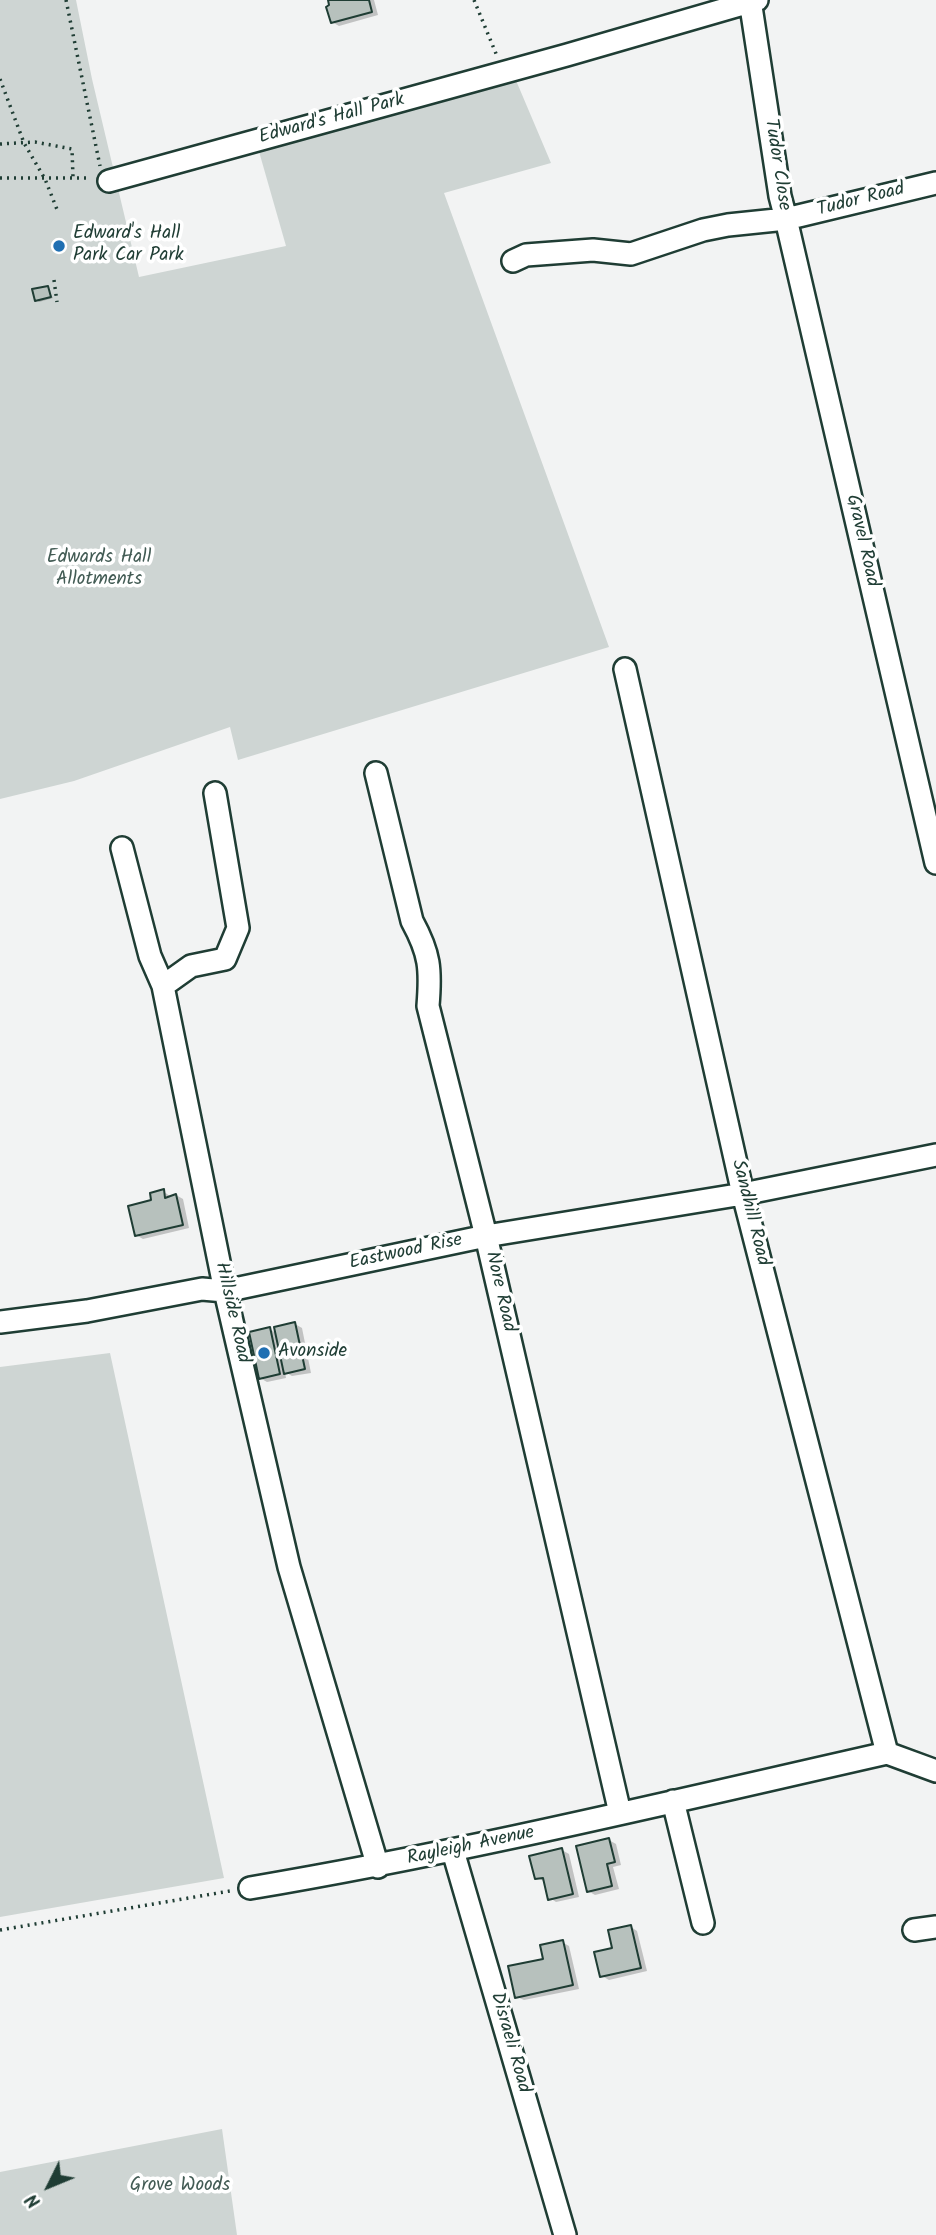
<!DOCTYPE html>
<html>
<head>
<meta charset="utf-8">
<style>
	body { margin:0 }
	#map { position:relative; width:936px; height:2235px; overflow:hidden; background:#f2f3f3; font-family:Kalam,sans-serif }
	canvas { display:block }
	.north { position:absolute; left:14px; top:2151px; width:70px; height:70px; -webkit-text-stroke:5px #fff; paint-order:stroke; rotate:227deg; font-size:19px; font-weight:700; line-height:28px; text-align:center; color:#1f3d34 }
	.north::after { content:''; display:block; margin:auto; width:24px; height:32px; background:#1f3d34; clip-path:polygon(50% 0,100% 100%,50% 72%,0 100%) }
</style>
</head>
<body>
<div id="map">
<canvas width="936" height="2235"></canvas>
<div class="north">N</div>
</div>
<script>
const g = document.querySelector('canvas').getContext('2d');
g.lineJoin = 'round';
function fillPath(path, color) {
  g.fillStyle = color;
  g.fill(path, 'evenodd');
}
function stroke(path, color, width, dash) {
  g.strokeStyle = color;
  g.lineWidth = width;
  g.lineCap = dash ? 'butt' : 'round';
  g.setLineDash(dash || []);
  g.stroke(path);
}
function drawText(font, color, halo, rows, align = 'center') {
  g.font = font + ' Kalam,sans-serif';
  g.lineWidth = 7;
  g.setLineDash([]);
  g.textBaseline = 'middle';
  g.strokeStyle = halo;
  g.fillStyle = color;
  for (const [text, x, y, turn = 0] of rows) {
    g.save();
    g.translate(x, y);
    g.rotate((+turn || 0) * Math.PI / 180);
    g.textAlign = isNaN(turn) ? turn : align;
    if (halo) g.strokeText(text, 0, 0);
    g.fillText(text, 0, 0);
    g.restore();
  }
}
const green = new Path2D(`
	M 0,0 L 76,0 L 92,79 L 139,277 L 286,246 L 256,141 L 512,71 L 551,163 L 444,193 L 609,647 L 238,760 L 230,727 L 74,781 L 0,799 Z
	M 110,1353 L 224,1878 L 0,1917 L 0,1367 Z
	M 222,2129 L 237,2235 L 0,2235 L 0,2172 Z`);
const shadow = new Path2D(`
	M 329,0 L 374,0 L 378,15 L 339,26 L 332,22 Z
	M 47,288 L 53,298 L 39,302 L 37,300 Z
	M 163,1191 L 171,1197 L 176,1195 L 183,1199 L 189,1228 L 143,1239 L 136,1235 L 153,1201 Z
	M 295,1324 L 302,1328 L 311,1373 L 292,1376 L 285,1372 L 286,1378 L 267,1382 L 260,1378 L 270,1329 L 277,1334 Z
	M 609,1840 L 616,1844 L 621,1865 L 613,1867 L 619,1889 L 595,1895 L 588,1891 Z
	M 562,1850 L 569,1854 L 579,1897 L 556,1902 L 550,1898 L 546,1882 L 537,1878 Z
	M 631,1927 L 637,1931 L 647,1971 L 609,1980 L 602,1976 Z
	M 562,1942 L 569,1946 L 579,1989 L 524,2000 L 517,1997 Z`);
const building = new Path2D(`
	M 328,0 L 369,0 L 372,12 L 331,23 L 326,7 L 329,5 Z
	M 48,286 L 51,297 L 35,301 L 32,289 Z
	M 164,1189 L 165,1198 L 176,1194 L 183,1225 L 135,1236 L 128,1206 L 151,1200 L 150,1193 Z
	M 295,1322 L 305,1369 L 284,1374 L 274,1327 Z
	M 270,1327 L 280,1374 L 259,1379 L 249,1332 Z
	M 609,1838 L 615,1862 L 607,1864 L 612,1886 L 587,1892 L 576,1846 Z
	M 562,1848 L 573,1894 L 548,1900 L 543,1878 L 535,1879 L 529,1856 Z
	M 631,1925 L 641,1968 L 600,1977 L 594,1952 L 612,1948 L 608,1930 Z
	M 563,1940 L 573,1985 L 515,1998 L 508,1966 L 543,1959 L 540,1945 Z`);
const path = new Path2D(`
	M 66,0 L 100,166
	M 474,0 L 497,56
	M 0,79 L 24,143 L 45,179 L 58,212
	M 0,144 L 35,142 L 72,149 L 73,177
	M 0,178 L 90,178
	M 54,280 L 57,302
	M 0,1930 L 230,1891`);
const minor = new Path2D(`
	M 109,181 L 567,55 L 757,0
	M 936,183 L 786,219 L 936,863
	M 513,261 L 526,255 L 593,250 L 631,254 L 703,230 L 728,225 L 786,219 L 780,196 L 750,0
	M 625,669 L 743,1194 L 887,1753
	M 376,773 L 412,921 C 430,954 431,969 428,1006 L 486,1236 L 620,1813
	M 215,793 L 238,928 L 225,959 L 191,966 L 163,986 L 225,1291 L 289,1567 L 378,1867
	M 122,848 L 150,956 L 164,988
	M 0,1322 L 87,1311 L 202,1289 L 225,1291 L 486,1236 L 743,1194 L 936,1155
	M 673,1801 L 703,1923
	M 453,1851 L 565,2235
	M 250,1888 C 464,1852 675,1801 887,1753 L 936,1771
	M 914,1930 L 936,1927`);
const markers = [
	[59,246,7,"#1f6fb2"],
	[264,1353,7,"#1f6fb2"]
];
const streetNames = [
	["Edward's Hall Park",332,120,-15],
	["Tudor Close",776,165,81],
	["Tudor Road",861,201,-14],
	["Gravel Road",861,541,77],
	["Sandhill Road",749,1213,76],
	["Eastwood Rise",406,1253,-12],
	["Nore Road",499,1292,77],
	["Hillside Road",231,1313,77],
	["Rayleigh Avenue",471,1847,-12],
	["Disraeli Road",509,2043,74]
];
const poiNames = [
	["Edward's Hall",73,235],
	["Park Car Park",73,257],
	["Avonside",278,1353]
];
const parkNames = [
	["Edwards Hall",99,559],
	["Allotments",99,581],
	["Grove Woods",180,2187]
];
fillPath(green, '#ced5d3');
fillPath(shadow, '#0003');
fillPath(building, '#b7c1bd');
stroke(building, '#1f3d34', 2);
stroke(minor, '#1f3d34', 26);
stroke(path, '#1f3d34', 3.5, [2, 5]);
stroke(minor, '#fff', 21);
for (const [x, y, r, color] of markers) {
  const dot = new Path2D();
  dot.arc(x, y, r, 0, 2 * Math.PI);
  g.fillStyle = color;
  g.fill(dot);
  stroke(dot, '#fff', 2.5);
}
drawText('19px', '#1f3d34', '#fff', streetNames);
drawText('19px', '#1f3d34', '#fff', poiNames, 'left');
drawText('19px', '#425b54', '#fff', parkNames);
</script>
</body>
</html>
